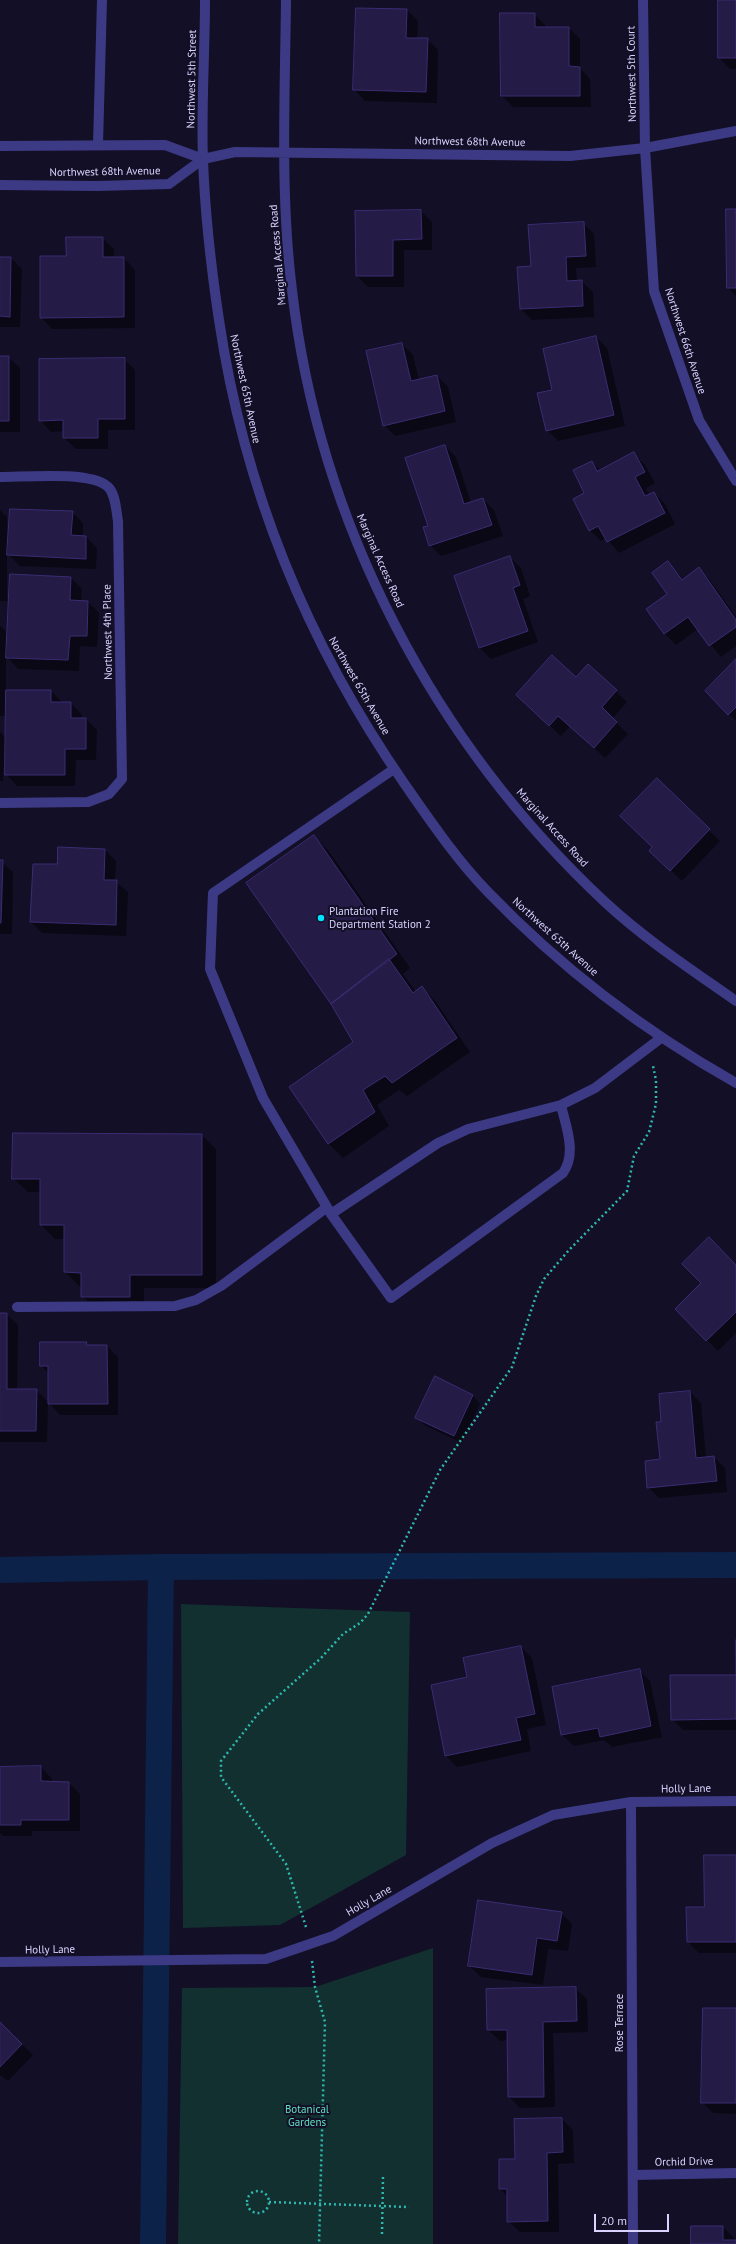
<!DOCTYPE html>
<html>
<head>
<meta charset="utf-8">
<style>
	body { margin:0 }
	#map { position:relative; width:736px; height:2244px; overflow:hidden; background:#130f26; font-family:"PT Sans",sans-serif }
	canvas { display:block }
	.scale { position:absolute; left:594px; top:2214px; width:75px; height:18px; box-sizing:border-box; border:2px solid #d9d4ff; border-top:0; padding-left:5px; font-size:12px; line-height:14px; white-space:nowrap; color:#d9d4ff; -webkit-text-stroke:3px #130f26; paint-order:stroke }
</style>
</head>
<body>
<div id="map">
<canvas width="736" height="2244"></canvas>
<div class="scale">20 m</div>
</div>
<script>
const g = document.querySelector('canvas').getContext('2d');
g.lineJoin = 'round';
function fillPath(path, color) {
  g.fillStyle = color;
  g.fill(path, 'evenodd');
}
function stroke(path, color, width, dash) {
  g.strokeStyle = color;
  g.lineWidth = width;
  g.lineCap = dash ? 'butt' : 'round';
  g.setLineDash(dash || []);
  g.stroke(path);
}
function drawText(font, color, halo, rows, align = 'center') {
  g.font = font + ' "PT Sans",sans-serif';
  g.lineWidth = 4;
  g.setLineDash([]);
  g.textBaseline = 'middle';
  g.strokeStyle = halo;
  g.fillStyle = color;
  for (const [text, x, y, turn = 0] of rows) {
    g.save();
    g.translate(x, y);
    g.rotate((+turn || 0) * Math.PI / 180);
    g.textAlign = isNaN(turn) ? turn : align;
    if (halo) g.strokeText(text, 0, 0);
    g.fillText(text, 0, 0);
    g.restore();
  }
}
const green = new Path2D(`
	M 181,1604 L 410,1612 L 406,1855 L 280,1925 L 183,1928 Z
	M 433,1948 L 433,2244 L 178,2244 L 182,1988 L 315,1987 Z`);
const shadow = new Path2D(`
	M 719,0 L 736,0 L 736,69 L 730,69 L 719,58 Z
	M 407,10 L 418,21 L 417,39 L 427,39 L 438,50 L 437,103 L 365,101 L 354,89 Z
	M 534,14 L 545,25 L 545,28 L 569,28 L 580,39 L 580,68 L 590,79 L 591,107 L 513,107 L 502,96 Z
	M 736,210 L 736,296 L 728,288 Z
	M 421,211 L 432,222 L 432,250 L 404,250 L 404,287 L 368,287 L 357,276 Z
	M 583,223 L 594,234 L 596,267 L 576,268 L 577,281 L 581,281 L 593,292 L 594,317 L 532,320 L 520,308 L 532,267 Z
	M 102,238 L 114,249 L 114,258 L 124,258 L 135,270 L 135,328 L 52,329 L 41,317 L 67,257 Z
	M 0,258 L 11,258 L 22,269 L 20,327 L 0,327 Z
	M 596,337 L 607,348 L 625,426 L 558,441 L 547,430 L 554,391 Z
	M 402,344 L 413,355 L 419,380 L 437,376 L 448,387 L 456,422 L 395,436 L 384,425 Z
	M 0,357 L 8,357 L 20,368 L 20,432 L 0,432 Z
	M 124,359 L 135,370 L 135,430 L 108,430 L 108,449 L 76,449 L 64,438 L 64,431 L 51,432 L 40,420 Z
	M 445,446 L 456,457 L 471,503 L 483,499 L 494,510 L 503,536 L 441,556 L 430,545 L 429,527 Z
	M 634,454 L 645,465 L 655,483 L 646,488 L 649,495 L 654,493 L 665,504 L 675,524 L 619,553 L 606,538 L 601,541 L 590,530 L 586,493 L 592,462 L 601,471 Z
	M 0,510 L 7,517 L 7,544 L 72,512 L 83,523 L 83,537 L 86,537 L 97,548 L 96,569 L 20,566 L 7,553 L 7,601 L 0,601 Z
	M 509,557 L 521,568 L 530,596 L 523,599 L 538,642 L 491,659 L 480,648 Z
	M 668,563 L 684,580 L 699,569 L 710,580 L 736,617 L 736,646 L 721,657 L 698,629 L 676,645 L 665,634 L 647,609 L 668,594 Z
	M 11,575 L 71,578 L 82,589 L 81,602 L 88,602 L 99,613 L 97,647 L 80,646 L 79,671 L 18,669 L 6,656 L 6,691 L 51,691 L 62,702 L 71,703 L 82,715 L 82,719 L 86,719 L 97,730 L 96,760 L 76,760 L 75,786 L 17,786 L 6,774 L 7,744 L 5,744 L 3,781 L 0,781 L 0,732 L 7,739 L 7,716 L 0,716 L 0,626 L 6,631 L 6,647 L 8,647 Z
	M 736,660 L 736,721 L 706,691 Z
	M 588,666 L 627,702 L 612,719 L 628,734 L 605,758 L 570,726 L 561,736 L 517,695 L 576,679 Z
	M 657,780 L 720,841 L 682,881 L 651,851 L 653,847 Z
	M 313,836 L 328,850 L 410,968 L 403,974 L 416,992 L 422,987 L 436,1002 L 470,1052 L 407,1096 L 399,1090 L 377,1105 L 389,1126 L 343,1158 L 329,1144 L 290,1087 L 355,1042 Z
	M 105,850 L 116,861 L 115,881 L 128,892 L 126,936 L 42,933 L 31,922 L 58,865 Z
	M 0,861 L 13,872 L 12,934 L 0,934 Z
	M 202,1135 L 216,1149 L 216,1288 L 144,1288 L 144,1311 L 97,1310 L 82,1296 L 82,1286 L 79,1286 L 65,1272 L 65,1239 L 55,1239 L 41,1225 L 41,1192 L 28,1192 L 13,1178 Z
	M 736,1266 L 736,1333 L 718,1351 L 676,1309 Z
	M 0,1314 L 6,1314 L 18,1325 L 17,1390 L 36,1390 L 49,1403 L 49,1374 L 41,1365 L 86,1343 L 90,1346 L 107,1346 L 118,1357 L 118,1415 L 60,1415 L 48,1402 L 47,1442 L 0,1442 Z
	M 435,1378 L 473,1396 L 480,1404 L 462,1443 L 424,1425 L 417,1417 Z
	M 690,1392 L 701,1403 L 706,1458 L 714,1457 L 725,1468 L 727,1492 L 659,1498 L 648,1487 Z
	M 521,1647 L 532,1658 L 546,1725 L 527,1729 L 531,1751 L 457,1767 L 446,1756 Z
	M 639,1670 L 650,1681 L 662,1737 L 612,1747 L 604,1740 L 574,1746 L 562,1735 L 553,1688 Z
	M 736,1676 L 736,1730 L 683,1730 L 672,1719 Z
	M 41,1767 L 52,1779 L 52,1783 L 69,1783 L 80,1794 L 80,1831 L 32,1831 L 32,1836 L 3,1836 L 0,1833 L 0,1768 Z
	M 736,1856 L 736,1953 L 699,1953 L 688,1942 Z
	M 561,1913 L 572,1924 L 568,1951 L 548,1949 L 543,1985 L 481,1977 L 469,1966 Z
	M 575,1988 L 587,1999 L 588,2032 L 553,2033 L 555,2107 L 520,2108 L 509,2097 L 508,2040 L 500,2041 L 488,2030 Z
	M 736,2009 L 736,2114 L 713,2113 L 702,2102 Z
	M 0,2023 L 33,2055 L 8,2081 L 0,2075 Z
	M 562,2119 L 573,2130 L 574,2163 L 558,2164 L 559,2232 L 520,2232 L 508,2221 L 508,2197 L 500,2189 L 516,2160 Z
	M 723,2227 L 734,2238 L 736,2244 L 692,2244 Z`);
const canal = new Path2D(`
	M 0,1570 L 161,1567 L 736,1565
	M 153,2244 L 161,1567`);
const building = new Path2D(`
	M 718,0 L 736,0 L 736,58 L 718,58 Z
	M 356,8 L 407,9 L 406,38 L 428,38 L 426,92 L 353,90 Z
	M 500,13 L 535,13 L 535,27 L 569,27 L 569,66 L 580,67 L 580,96 L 501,96 Z
	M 726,209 L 736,209 L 736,288 L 727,288 Z
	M 421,210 L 422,239 L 393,240 L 393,276 L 356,276 L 355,211 Z
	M 584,222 L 586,256 L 566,257 L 567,281 L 582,280 L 583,306 L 520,309 L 517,267 L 531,266 L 528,225 Z
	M 66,237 L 103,237 L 103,257 L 124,257 L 124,317 L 40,318 L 40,256 L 66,256 Z
	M 0,257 L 11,257 L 10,317 L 0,316 Z
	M 596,336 L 614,415 L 546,431 L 537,393 L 552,390 L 543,349 Z
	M 402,343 L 411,381 L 437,375 L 445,411 L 383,426 L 366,351 Z
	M 0,356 L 9,356 L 9,421 L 0,421 Z
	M 125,358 L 125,419 L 98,419 L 98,438 L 63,438 L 63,420 L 39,421 L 39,359 Z
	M 445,445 L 464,504 L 483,498 L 492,525 L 429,546 L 423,527 L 428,526 L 405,458 Z
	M 634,452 L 645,472 L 635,477 L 645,496 L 654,492 L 665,513 L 607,542 L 598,526 L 589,531 L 573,499 L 584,493 L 573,470 L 592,461 L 597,471 Z
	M 10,509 L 73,511 L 71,535 L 86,536 L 86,559 L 7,555 Z
	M 510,556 L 520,585 L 513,588 L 528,631 L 479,648 L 454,576 Z
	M 668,561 L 682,580 L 699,567 L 736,620 L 736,627 L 709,646 L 688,617 L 664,634 L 646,609 L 667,594 L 652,573 Z
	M 10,574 L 71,577 L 70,600 L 88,601 L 87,636 L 70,636 L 68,660 L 6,658 Z
	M 552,655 L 576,677 L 588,664 L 617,690 L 602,707 L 617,722 L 594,748 L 558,716 L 549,726 L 516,695 Z
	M 736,659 L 736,707 L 728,715 L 705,691 Z
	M 6,690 L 51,690 L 51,702 L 71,702 L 71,718 L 86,718 L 86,749 L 65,749 L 65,775 L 5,775 Z
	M 657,778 L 710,829 L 670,871 L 649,851 L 652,847 L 620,816 Z
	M 314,835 L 397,954 L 331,1004 L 246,883 Z
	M 58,847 L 105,849 L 104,880 L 117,880 L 116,925 L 30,922 L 33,864 L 57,864 Z
	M 0,860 L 3,860 L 1,923 L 0,923 Z
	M 389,959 L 413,993 L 422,986 L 457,1038 L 392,1083 L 385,1076 L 363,1090 L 375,1112 L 328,1144 L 289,1087 L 353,1042 L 331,1004 Z
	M 13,1133 L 202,1134 L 202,1275 L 130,1275 L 130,1297 L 81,1297 L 81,1273 L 64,1272 L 64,1225 L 40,1225 L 40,1179 L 12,1179 Z
	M 709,1237 L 736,1265 L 736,1312 L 706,1341 L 675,1309 L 701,1283 L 682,1264 Z
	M 0,1313 L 7,1313 L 7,1389 L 37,1389 L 36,1431 L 0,1431 Z
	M 40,1342 L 87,1342 L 86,1345 L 107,1345 L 108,1404 L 48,1404 L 48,1366 L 40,1366 Z
	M 435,1376 L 473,1395 L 454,1436 L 415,1418 Z
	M 690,1391 L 696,1458 L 714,1456 L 717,1481 L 647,1488 L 645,1461 L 660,1459 L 656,1422 L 661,1422 L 659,1394 Z
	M 736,1640 L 736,1719 L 671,1720 L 670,1675 L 736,1675 Z
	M 521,1646 L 535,1714 L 516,1718 L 521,1740 L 445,1756 L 431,1685 L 467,1677 L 463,1658 Z
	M 640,1669 L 651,1726 L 600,1737 L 598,1728 L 561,1735 L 552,1687 Z
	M 41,1766 L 41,1781 L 69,1782 L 69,1820 L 21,1820 L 21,1825 L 0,1825 L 0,1767 Z
	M 704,1855 L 736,1855 L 736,1942 L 687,1942 L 686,1907 L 704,1907 Z
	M 478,1900 L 562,1912 L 557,1941 L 537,1938 L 532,1975 L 468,1966 Z
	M 576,1987 L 577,2021 L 543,2022 L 544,2097 L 508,2097 L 507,2030 L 487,2030 L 486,1989 Z
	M 703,2008 L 736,2008 L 736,2103 L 701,2103 Z
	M 0,2022 L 22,2044 L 0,2067 Z
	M 562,2118 L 563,2152 L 547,2153 L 548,2221 L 507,2222 L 507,2189 L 499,2189 L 499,2159 L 515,2159 L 514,2119 Z
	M 691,2226 L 723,2226 L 723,2240 L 736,2240 L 736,2244 L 691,2244 Z`);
const path = new Path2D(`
	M 306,1927 L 286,1864 L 221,1777 L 221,1761 L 258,1714 L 321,1658 L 343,1634 L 360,1623 L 368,1614 L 440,1470 L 512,1367 L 536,1296 L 544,1279 L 569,1250 L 627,1191 L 634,1156 L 649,1132 L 656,1104 L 656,1080 L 653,1066
	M 312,1961 L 315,1987 L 325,2022 L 319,2244
	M247 2202a11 11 0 1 1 22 0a11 11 0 1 1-22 0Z
	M 269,2202 L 409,2207
	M 382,2234 L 383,2177`);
const minor = new Path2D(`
	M 205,0 C 205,53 201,107 203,160 C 205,213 211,267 219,320 C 244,489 308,645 406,786 C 431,822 457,860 488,892 C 562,969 644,1031 736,1083
	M 286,0 C 285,97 280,194 292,290 C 319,524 434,743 606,903 C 646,940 692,970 736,1001
	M 643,0 L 645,148 L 654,291 L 699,420 L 736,481
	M 98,144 L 102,0
	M 0,146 L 165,145 L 203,159
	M 0,185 L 97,186 L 169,184 L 203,159 L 235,152 L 570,156 L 645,148 L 736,131
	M 0,477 C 25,477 89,471 107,486 C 116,493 116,511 118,521 L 122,779 L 109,794 L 88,802 L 0,803
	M 561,1105 C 566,1127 577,1153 563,1173 L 391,1298 L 331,1214 L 438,1143 L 468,1129 L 561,1105 L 595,1088 L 661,1038
	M 331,1214 L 263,1098 L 210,969 L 213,893 L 394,769
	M 17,1307 L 175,1306 L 196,1300 L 221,1286 L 326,1208
	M 631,1802 L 633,2244
	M 0,1962 L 266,1959 L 333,1936 L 492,1843 L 553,1815 L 631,1802 L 736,1801
	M 633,2175 L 736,2173`);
const markers = [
	[321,918,4,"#00e5ff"]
];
const streetNames = [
	["Northwest 5th Court",632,74,-91],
	["Northwest 5th Street",192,79,-89],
	["Northwest 68th Avenue",470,142,1],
	["Northwest 68th Avenue",105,172,-1],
	["Marginal Access Road",278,255,-95],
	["Northwest 66th Avenue",685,341,72],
	["Northwest 65th Avenue",245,389,78],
	["Marginal Access Road",380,561,66],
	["Northwest 4th Place",108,632,-91],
	["Northwest 65th Avenue",359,686,60],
	["Marginal Access Road",552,828,48],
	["Northwest 65th Avenue",555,937,42],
	["Holly Lane",686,1789,-1],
	["Holly Lane",369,1901,-30],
	["Holly Lane",50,1950,-1],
	["Rose Terrace",620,2023,-90],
	["Orchid Drive",684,2162,-1]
];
const poiNames = [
	["Plantation Fire",329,912],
	["Department Station 2",329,925]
];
const parkNames = [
	["Botanical",307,2110],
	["Gardens",307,2123]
];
fillPath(green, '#12302f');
fillPath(shadow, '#0007');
stroke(canal, '#0c2248', 26);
fillPath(building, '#241b47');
stroke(building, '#3b2d73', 1);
stroke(path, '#2fb8b0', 2.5, [2, 3]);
stroke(minor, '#3d3a85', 10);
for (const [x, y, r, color] of markers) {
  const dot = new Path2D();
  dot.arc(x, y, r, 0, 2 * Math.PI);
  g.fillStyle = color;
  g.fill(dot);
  stroke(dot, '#130f26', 1.5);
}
drawText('11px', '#d9d4ff', '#130f26', streetNames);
drawText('11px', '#d9d4ff', '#130f26', poiNames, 'left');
drawText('11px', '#5fe0c0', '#130f26', parkNames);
</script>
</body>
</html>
